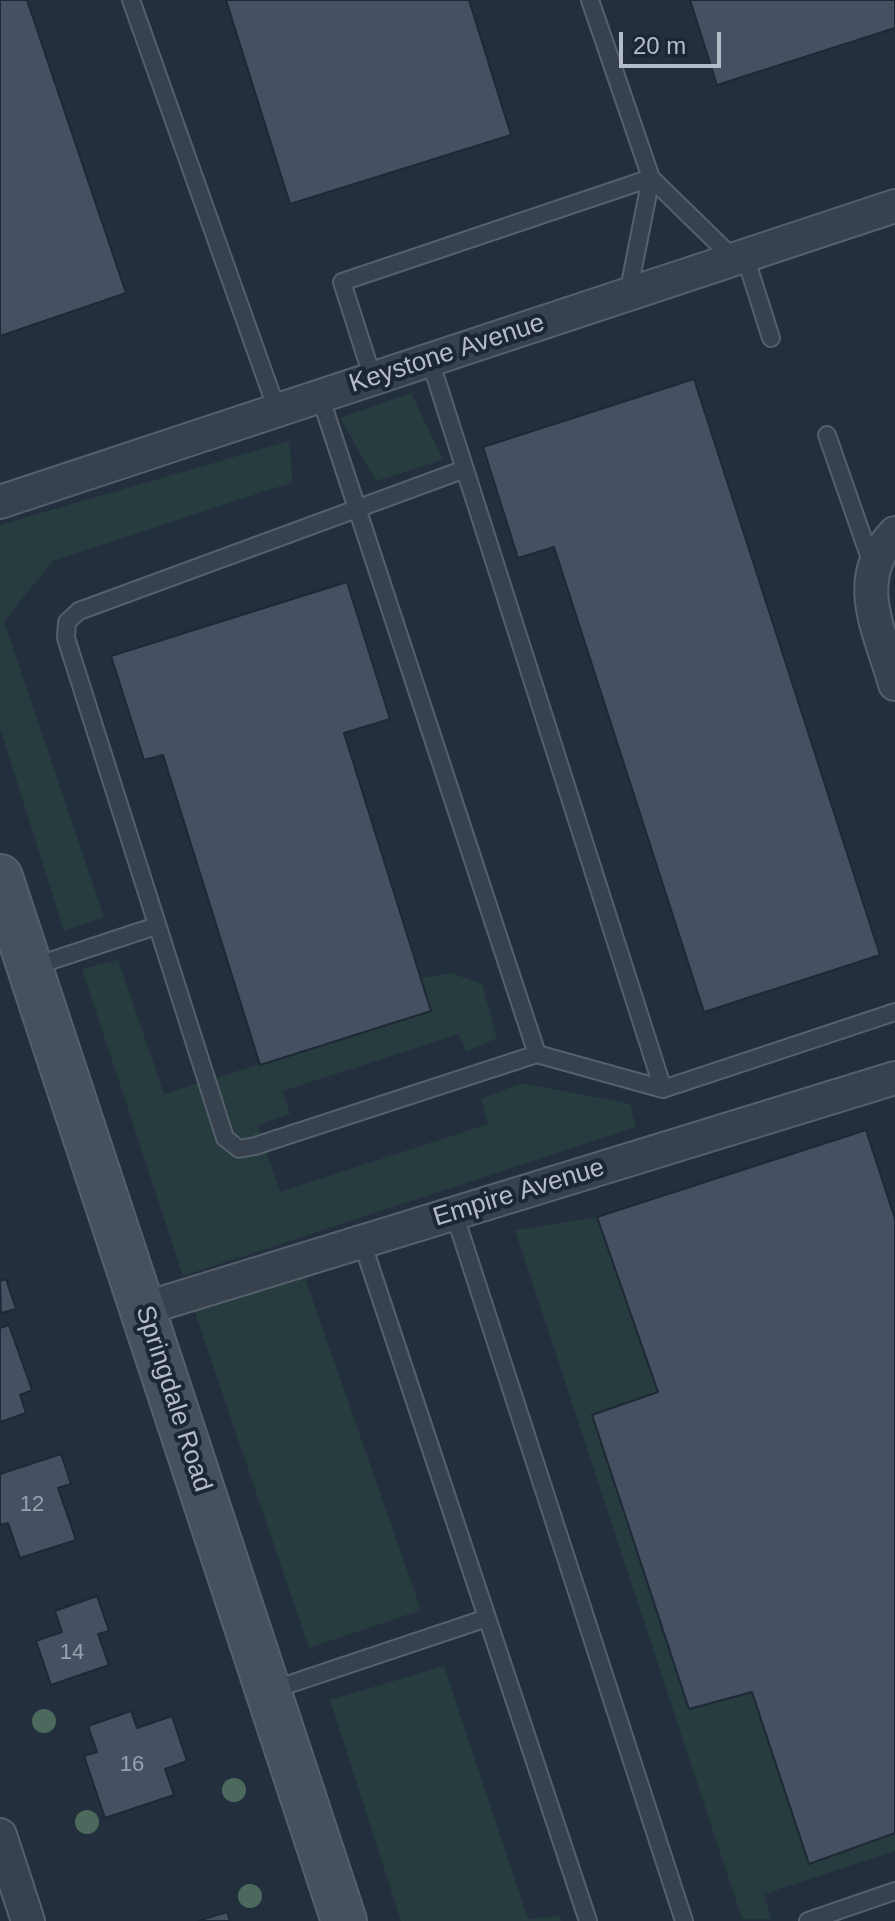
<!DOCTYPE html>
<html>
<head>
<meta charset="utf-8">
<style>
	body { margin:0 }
	#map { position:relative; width:895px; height:1921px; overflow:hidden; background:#242f3e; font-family:Helvetica,sans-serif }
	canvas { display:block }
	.scale { position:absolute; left:619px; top:32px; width:102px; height:36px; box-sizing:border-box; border:4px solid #b4bcc9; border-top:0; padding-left:10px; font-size:24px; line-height:28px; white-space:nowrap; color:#b4bcc9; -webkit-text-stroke:6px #1d2633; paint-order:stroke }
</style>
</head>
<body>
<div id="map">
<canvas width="895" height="1921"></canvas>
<div class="scale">20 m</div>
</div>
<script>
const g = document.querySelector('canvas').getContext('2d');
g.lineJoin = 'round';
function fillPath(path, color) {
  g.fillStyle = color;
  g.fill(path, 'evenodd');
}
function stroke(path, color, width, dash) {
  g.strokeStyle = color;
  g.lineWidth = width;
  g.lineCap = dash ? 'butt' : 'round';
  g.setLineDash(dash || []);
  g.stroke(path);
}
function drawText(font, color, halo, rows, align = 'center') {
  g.font = font + ' Helvetica,sans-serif';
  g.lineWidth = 8;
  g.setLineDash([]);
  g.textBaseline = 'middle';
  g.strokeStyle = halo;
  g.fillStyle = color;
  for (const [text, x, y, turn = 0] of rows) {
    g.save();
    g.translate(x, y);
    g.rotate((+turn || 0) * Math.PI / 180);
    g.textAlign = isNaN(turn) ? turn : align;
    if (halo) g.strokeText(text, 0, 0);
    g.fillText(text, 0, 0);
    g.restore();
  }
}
const green = new Path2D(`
	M 411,393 L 443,460 L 376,481 L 340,418 Z
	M 289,441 L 293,482 L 53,561 L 4,621 L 104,917 L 64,931 L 0,728 L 0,525 Z
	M 118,960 L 164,1094 L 430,1011 L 421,978 L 451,973 L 482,984 L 497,1038 L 466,1052 L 459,1034 L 283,1091 L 290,1114 L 258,1125 L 280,1192 L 488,1124 L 481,1099 L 522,1083 L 630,1104 L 636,1127 L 183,1276 L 82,969 Z
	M 597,1217 L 658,1392 L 809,1863 L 895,1833 L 895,1851 L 764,1894 L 771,1919 L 742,1919 L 515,1230 Z
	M 299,1261 L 421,1610 L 309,1648 L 189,1295 Z
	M 444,1666 L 528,1919 L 559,1916 L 561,1921 L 401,1921 L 330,1700 Z`);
const building = new Path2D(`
	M 0,0 L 27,0 L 126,293 L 0,336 Z
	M 226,0 L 469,0 L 511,135 L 290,204 Z
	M 690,0 L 895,0 L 895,28 L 717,85 Z
	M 694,379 L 880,955 L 704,1012 L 554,547 L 518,558 L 483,447 Z
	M 347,582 L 390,719 L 344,733 L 431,1011 L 260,1065 L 163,755 L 144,760 L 111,656 Z
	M 866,1130 L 895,1219 L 895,1833 L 809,1864 L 752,1692 L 689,1709 L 596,1427 L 592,1415 L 658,1392 L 597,1217 Z
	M 6,1279 L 16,1309 L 1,1313 L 0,1281 Z
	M 9,1325 L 32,1390 L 20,1395 L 26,1413 L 0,1422 L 0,1328 Z
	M 61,1454 L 71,1484 L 58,1488 L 76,1540 L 20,1558 L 8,1523 L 0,1525 L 0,1474 Z
	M 97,1596 L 109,1631 L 98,1634 L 109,1665 L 51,1685 L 36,1641 L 62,1632 L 55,1611 Z
	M 131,1711 L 137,1728 L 172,1716 L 187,1761 L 165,1769 L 174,1795 L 105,1818 L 84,1756 L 97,1752 L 88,1726 Z
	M 227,1912 L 230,1921 L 198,1921 Z`);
const service = new Path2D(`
	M 131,0 L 277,410
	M 651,178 L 734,259
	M 745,256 L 771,338
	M 628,294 L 651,178
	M 430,360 L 663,1089
	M 373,379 L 342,282 L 651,178 L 590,0
	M 320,396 L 537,1054
	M 827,435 L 872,564
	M 465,469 L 79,611 L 67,622 L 66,638 L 225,1138 L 239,1149 L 255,1146 L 537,1054 L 663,1089 L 895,1012
	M 32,967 L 156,926
	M 454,1213 L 684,1921
	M 362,1242 L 588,1921
	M 269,1691 L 487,1618
	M 808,1921 L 895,1891`);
const minor = new Path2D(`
	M 0,502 L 895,206
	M 895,533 C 850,580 880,630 895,684
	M 143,1309 L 895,1078
	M 0,1835 L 28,1921`);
const secondary = new Path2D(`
	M 0,877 L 344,1921`);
const trees = [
	[44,1721],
	[234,1790],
	[87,1822],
	[250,1896]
];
const numberNames = [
	["12",32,1505],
	["14",72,1653],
	["16",132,1765]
];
const streetNames = [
	["Keystone Avenue",447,354,-18],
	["Empire Avenue",519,1193,-17],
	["Springdale Road",173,1399,72]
];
fillPath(green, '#263c3f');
fillPath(building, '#455162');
stroke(building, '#1f2835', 2);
stroke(service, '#565f6c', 20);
stroke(minor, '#565f6c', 36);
stroke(secondary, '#565f6c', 48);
stroke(service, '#38414e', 16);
stroke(minor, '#38414e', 32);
stroke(secondary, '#465061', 44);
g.fillStyle = '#4b6a5d';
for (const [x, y] of trees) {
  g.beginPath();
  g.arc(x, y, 12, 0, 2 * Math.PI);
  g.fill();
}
drawText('22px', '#98a1af', null, numberNames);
drawText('26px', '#b4bcc9', '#1d2633', streetNames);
</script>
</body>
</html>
